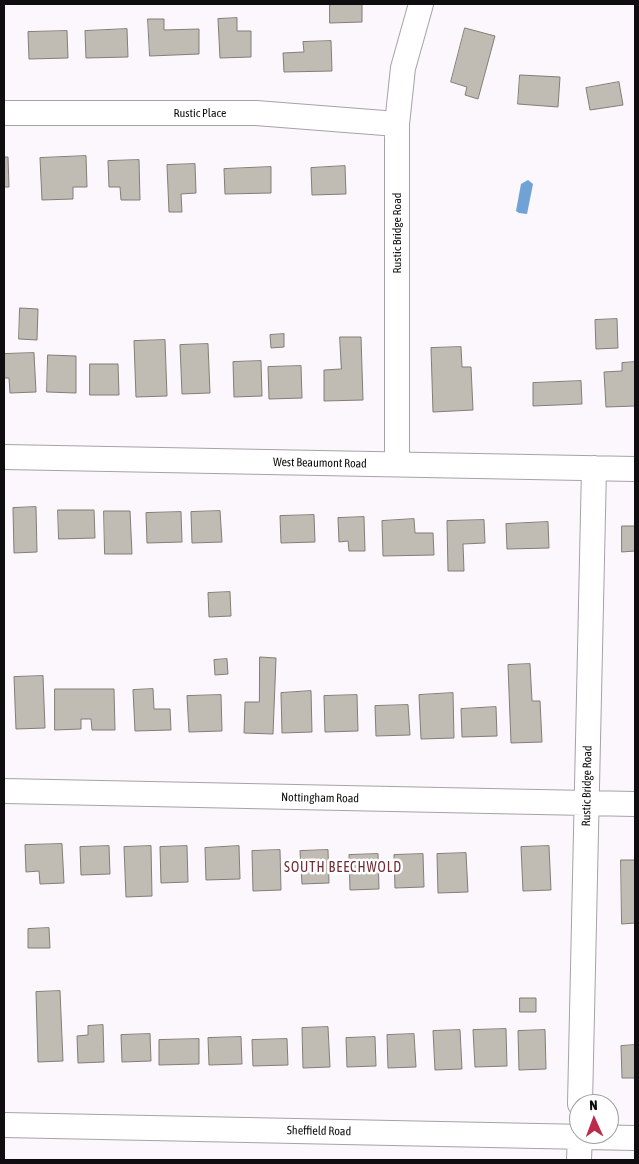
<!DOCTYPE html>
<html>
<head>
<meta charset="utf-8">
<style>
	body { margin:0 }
	#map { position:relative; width:639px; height:1164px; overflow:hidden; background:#fcf6fd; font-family:"Asap Condensed",sans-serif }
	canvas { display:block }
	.frame { position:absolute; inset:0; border:5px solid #0f0d0f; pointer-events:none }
	.north { position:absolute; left:569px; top:1094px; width:50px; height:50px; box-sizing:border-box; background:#fff; border:1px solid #9f9e9f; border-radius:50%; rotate:358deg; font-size:14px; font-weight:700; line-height:20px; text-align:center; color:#0f0d0f }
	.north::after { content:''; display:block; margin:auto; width:18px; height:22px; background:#bc2b48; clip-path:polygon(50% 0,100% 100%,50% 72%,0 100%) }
</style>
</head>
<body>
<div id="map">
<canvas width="639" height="1164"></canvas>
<div class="frame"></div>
<div class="north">N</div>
</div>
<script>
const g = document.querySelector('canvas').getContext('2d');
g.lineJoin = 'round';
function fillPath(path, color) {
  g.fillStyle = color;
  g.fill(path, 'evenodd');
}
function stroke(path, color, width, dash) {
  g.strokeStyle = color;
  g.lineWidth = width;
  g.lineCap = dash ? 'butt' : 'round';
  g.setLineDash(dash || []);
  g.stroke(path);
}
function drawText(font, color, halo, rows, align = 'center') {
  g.font = font + ' "Asap Condensed",sans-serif';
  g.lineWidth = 5;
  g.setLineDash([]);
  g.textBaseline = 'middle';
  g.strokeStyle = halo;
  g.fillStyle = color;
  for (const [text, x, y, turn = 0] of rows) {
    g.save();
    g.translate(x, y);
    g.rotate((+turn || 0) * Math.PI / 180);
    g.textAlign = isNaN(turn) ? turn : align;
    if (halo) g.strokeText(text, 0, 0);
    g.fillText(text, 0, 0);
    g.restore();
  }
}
const water = new Path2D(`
	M 528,180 L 533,184 L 527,214 L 519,213 L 516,211 L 521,184 Z`);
const building = new Path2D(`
	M 330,4 L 362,4 L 362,22 L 330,23 Z
	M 237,18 L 237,31 L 251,31 L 251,57 L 220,58 L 218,19 Z
	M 148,19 L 164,19 L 164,30 L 199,29 L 199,54 L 150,56 Z
	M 465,28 L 495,36 L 478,99 L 465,95 L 467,87 L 451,82 Z
	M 127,29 L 128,57 L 86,58 L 85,31 Z
	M 67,31 L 68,58 L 29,59 L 28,32 Z
	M 331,41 L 332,71 L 284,72 L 283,53 L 304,52 L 303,42 Z
	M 520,75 L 560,77 L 558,107 L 518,104 Z
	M 619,82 L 623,105 L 590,110 L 586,88 Z
	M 86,156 L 87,187 L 73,187 L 73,199 L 42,200 L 40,158 Z
	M 4,157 L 8,157 L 9,187 L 4,187 Z
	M 139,160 L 140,200 L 121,200 L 120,187 L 109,187 L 108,161 Z
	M 195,164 L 196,193 L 181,194 L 182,212 L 169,212 L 167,165 Z
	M 345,166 L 346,194 L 312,195 L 311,168 Z
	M 271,167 L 271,193 L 225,194 L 224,169 Z
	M 20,308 L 38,309 L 37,340 L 19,339 Z
	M 617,319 L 618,348 L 596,349 L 595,320 Z
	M 284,334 L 284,347 L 271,348 L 270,335 Z
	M 340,337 L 361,337 L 363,400 L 324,401 L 324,370 L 341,369 Z
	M 165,340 L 167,396 L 136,397 L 134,341 Z
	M 208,344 L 210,393 L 182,394 L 180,345 Z
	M 461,347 L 462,367 L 471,367 L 473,410 L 433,412 L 431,348 Z
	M 34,353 L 36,392 L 10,393 L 9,378 L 4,378 L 4,354 Z
	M 48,355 L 76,356 L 76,393 L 47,392 Z
	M 261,361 L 262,396 L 234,397 L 233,362 Z
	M 635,362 L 635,406 L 606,407 L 604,372 L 622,371 L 622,363 Z
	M 90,364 L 118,364 L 119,395 L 90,395 Z
	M 301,366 L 302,398 L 269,399 L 268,367 Z
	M 581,381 L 582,404 L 533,406 L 533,383 Z
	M 36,507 L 37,552 L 14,553 L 13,508 Z
	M 58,510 L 94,510 L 95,538 L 59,539 Z
	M 104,511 L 130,511 L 132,554 L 105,554 Z
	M 220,511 L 222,542 L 192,543 L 191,512 Z
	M 181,512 L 182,542 L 147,543 L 146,513 Z
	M 314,515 L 315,542 L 281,543 L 280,516 Z
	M 364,517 L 365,551 L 349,551 L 348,541 L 339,542 L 338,518 Z
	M 414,519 L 415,533 L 433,533 L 434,555 L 383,556 L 382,521 Z
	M 484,520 L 485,543 L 463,544 L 464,571 L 448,571 L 447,521 Z
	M 548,522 L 549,548 L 507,549 L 506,524 Z
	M 622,526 L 635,526 L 635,551 L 622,552 Z
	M 230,592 L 231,616 L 209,617 L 208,593 Z
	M 260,657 L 276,658 L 273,734 L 244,733 L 245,702 L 259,702 Z
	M 227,659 L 228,674 L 215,675 L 214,660 Z
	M 530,664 L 532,701 L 540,701 L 542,742 L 511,743 L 508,665 Z
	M 43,676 L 45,728 L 16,729 L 14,677 Z
	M 55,689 L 114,689 L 115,730 L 92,730 L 91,719 L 81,719 L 81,729 L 55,730 Z
	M 153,689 L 154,709 L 170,709 L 171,730 L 135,731 L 133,690 Z
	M 311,691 L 312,732 L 282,733 L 281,693 Z
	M 453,693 L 454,738 L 421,739 L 419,695 Z
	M 221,695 L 222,731 L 189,732 L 187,696 Z
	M 357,695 L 358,731 L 325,732 L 324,696 Z
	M 408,705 L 410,735 L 376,736 L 375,706 Z
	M 496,707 L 497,736 L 462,737 L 461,709 Z
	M 62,844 L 64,883 L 40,884 L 39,871 L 26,872 L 25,845 Z
	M 109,846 L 110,874 L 81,875 L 80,847 Z
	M 151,846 L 152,896 L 126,897 L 124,847 Z
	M 187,846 L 188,882 L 161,883 L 160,847 Z
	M 239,846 L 240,879 L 206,880 L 205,848 Z
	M 549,846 L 551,890 L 523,891 L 521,847 Z
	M 280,850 L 281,890 L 253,891 L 252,851 Z
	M 328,850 L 329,883 L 302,884 L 300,851 Z
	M 466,853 L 468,892 L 438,893 L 437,854 Z
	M 378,854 L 379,889 L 350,890 L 349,855 Z
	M 423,854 L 424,887 L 395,888 L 394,855 Z
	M 621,860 L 635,860 L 635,923 L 622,924 Z
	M 49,928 L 50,948 L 28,948 L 28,929 Z
	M 60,991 L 63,1061 L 38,1062 L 36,992 Z
	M 520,998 L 536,998 L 536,1012 L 520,1012 Z
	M 103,1025 L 104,1062 L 78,1063 L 77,1036 L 88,1035 L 88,1026 Z
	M 328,1027 L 330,1067 L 303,1068 L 302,1028 Z
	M 506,1029 L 507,1066 L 475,1067 L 473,1030 Z
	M 460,1030 L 462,1069 L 435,1070 L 433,1031 Z
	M 545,1030 L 546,1069 L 519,1070 L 518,1031 Z
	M 150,1034 L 151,1061 L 122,1062 L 121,1035 Z
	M 414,1034 L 416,1067 L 388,1068 L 387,1035 Z
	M 241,1037 L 242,1064 L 209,1065 L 208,1038 Z
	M 375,1037 L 376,1066 L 347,1067 L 346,1038 Z
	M 199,1039 L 199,1064 L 159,1065 L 159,1040 Z
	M 287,1039 L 288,1065 L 253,1066 L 252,1040 Z
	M 635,1045 L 635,1078 L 622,1078 L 621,1046 Z`);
const minor = new Path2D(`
	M 4,113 L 256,113 L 397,124
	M 4,457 L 635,469
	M 397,464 L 397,124 L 403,68 L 421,4
	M 4,791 L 635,804
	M 580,1104 L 594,468
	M 4,1125 L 635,1138
	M 579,1160 L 580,1134`);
const streetNames = [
	["Rustic Place",200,113],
	["Rustic Bridge Road",397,233,-90],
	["West Beaumont Road",320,463,1],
	["Rustic Bridge Road",587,786,-89],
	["Nottingham Road",320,798,1],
	["Sheffield Road",319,1131,1]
];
const neighbourhoodNames = [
	["SOUTH BEECHWOLD",343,868]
];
fillPath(water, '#70a2d6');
fillPath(building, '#c0bbb3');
stroke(building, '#827d76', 1);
stroke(minor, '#a7a1a8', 26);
stroke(minor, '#fff', 24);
drawText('12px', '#0f0d0f', '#fff', streetNames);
g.letterSpacing = '1px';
drawText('14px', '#702a33', '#fff', neighbourhoodNames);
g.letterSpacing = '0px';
</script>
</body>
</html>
